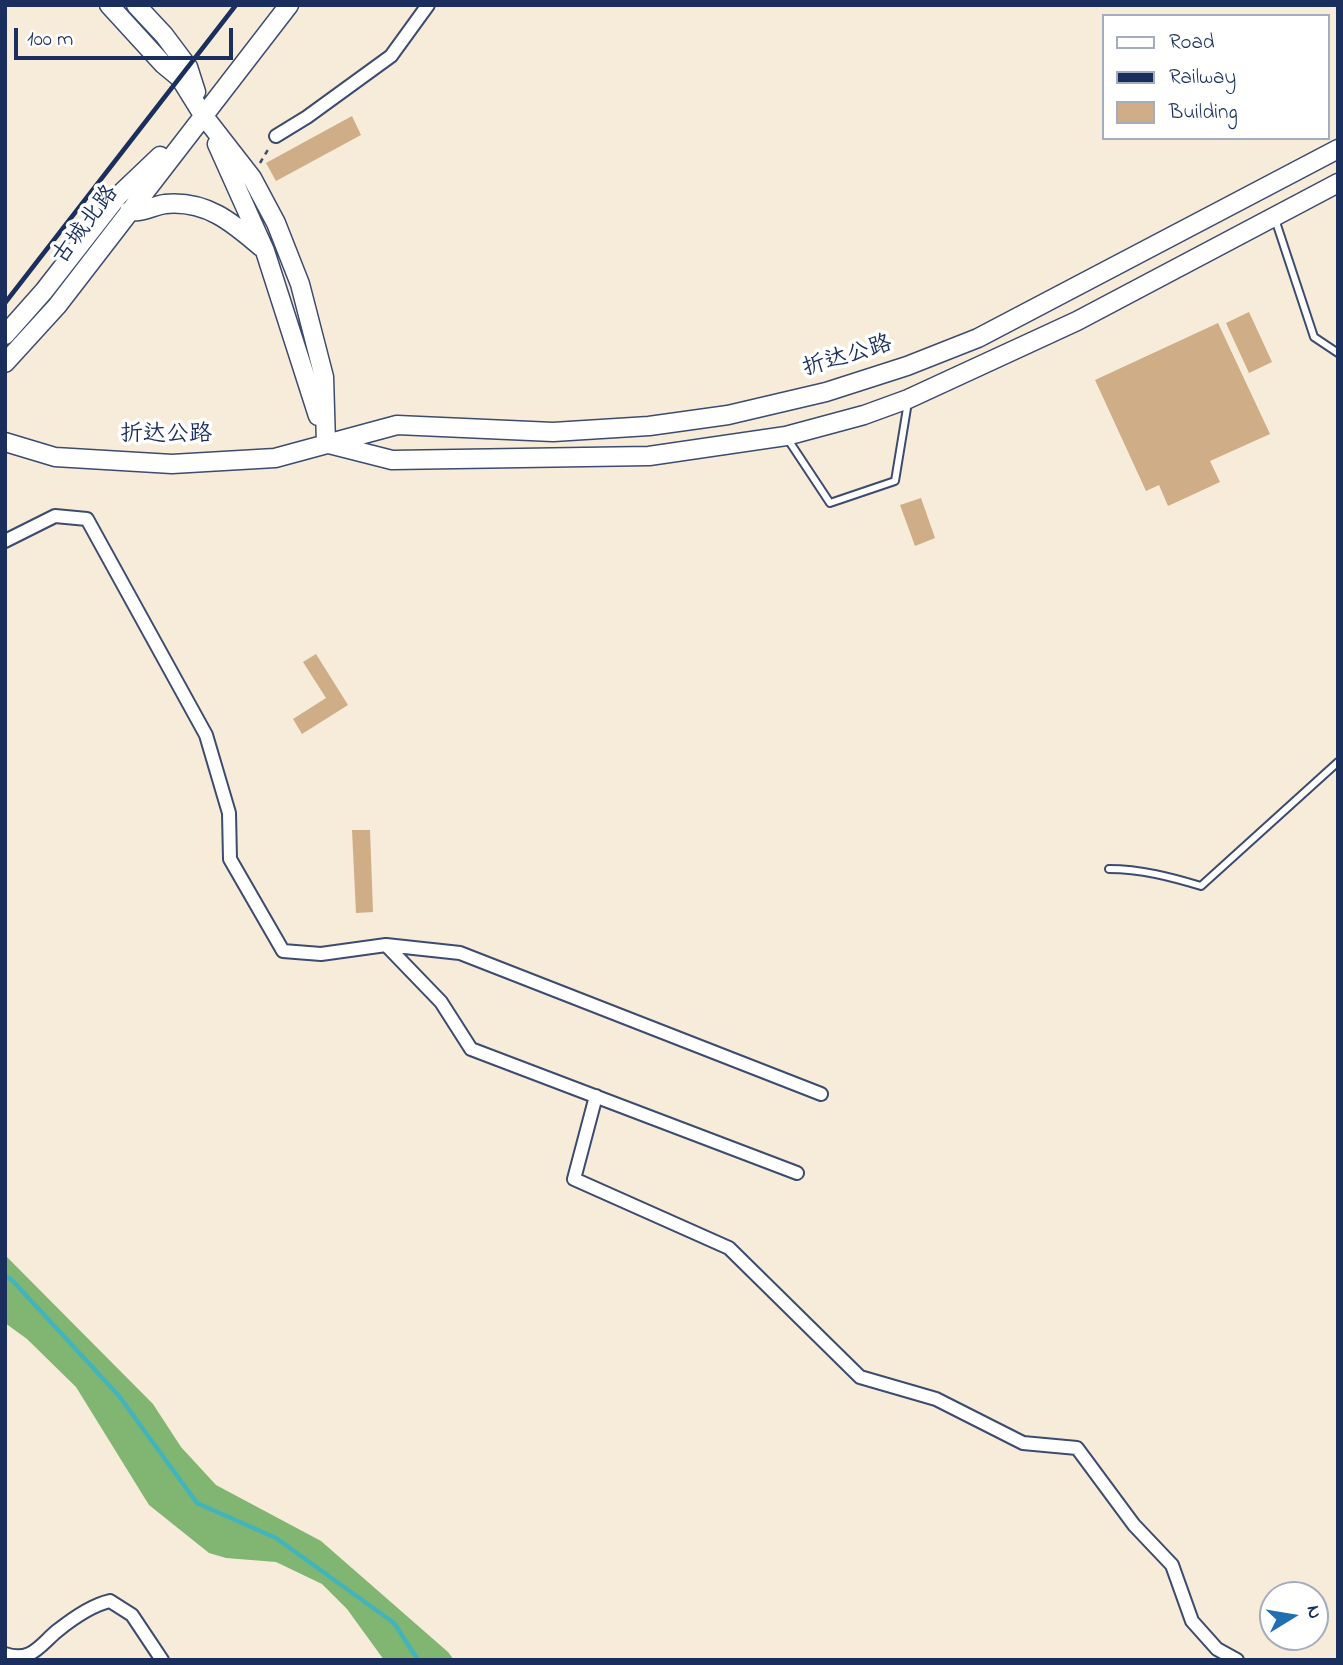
<!DOCTYPE html>
<html>
<head>
<meta charset="utf-8">
<style>
	body { margin:0 }
	#map { position:relative; width:1343px; height:1665px; overflow:hidden; background:#f7ebd9; font-family:"Indie Flower",sans-serif }
	canvas { display:block }
	.frame { position:absolute; inset:0; border:7px solid #1b2f5e; pointer-events:none }
	.legend { position:absolute; left:1102px; top:14px; width:228px; height:126px; box-sizing:border-box; background:#fff; border:2px solid #a4acbf; margin:0; padding:9px 12px; list-style:none; font-size:21px; color:#1b2f5e }
	.legend li { display:flex; align-items:center; gap:14px; height:35px }
	.legend b { width:35px; border:2px solid #a4acbf }
	.north { position:absolute; left:1259px; top:1581px; width:70px; height:70px; box-sizing:border-box; background:#fff; border:2px solid #a4acbf; border-radius:50%; rotate:79deg; font-size:19px; font-weight:700; line-height:28px; text-align:center; color:#1b2f5e }
	.north::after { content:''; display:block; margin:auto; width:24px; height:32px; background:#1f6fb2; clip-path:polygon(50% 0,100% 100%,50% 72%,0 100%) }
	.scale { position:absolute; left:14px; top:28px; width:219px; height:32px; box-sizing:border-box; border:4px solid #1b2f5e; border-top:0; padding-left:9px; font-size:21px; line-height:24px; white-space:nowrap; color:#1b2f5e; -webkit-text-stroke:5px #fff; paint-order:stroke }
</style>
</head>
<body>
<div id="map">
<canvas width="1343" height="1665"></canvas>
<div class="frame"></div>
<ul class="legend">
<li><b style="height:9px;background:#fff"></b>Road</li>
<li><b style="height:9px;background:#1b2f5e"></b>Railway</li>
<li><b style="height:19px;background:#cfad86"></b>Building</li>
</ul>
<div class="north">N</div>
<div class="scale">100 m</div>
</div>
<script>
const g = document.querySelector('canvas').getContext('2d');
g.lineJoin = 'round';
function fillPath(path, color) {
  g.fillStyle = color;
  g.fill(path, 'evenodd');
}
function stroke(path, color, width, dash) {
  g.strokeStyle = color;
  g.lineWidth = width;
  g.lineCap = dash ? 'butt' : 'round';
  g.setLineDash(dash || []);
  g.stroke(path);
}
function drawText(font, color, halo, rows, align = 'center') {
  g.font = font + ' "Indie Flower","LXGW WenKai TC",sans-serif';
  g.lineWidth = 7;
  g.setLineDash([]);
  g.textBaseline = 'middle';
  g.strokeStyle = halo;
  g.fillStyle = color;
  for (const [text, x, y, turn = 0] of rows) {
    g.save();
    g.translate(x, y);
    g.rotate((+turn || 0) * Math.PI / 180);
    g.textAlign = isNaN(turn) ? turn : align;
    if (halo) g.strokeText(text, 0, 0);
    g.fillText(text, 0, 0);
    g.restore();
  }
}
const forest = new Path2D(`
	M 5,1255 L 153,1404 L 181,1447 L 216,1485 L 321,1541 L 448,1652 L 454,1660 L 384,1660 L 347,1609 L 322,1584 L 276,1562 L 226,1558 L 209,1553 L 149,1505 L 76,1387 L 27,1339 L 5,1323 Z`);
const stream = new Path2D(`
	M 5,1276 L 12,1280 L 119,1396 L 197,1503 L 276,1538 L 394,1623 L 418,1660`);
const building = new Path2D(`
	M 352,116 L 361,135 L 276,181 L 266,163 Z
	M 1249,312 L 1272,362 L 1249,373 L 1226,323 Z
	M 1218,323 L 1270,434 L 1210,461 L 1220,482 L 1168,506 L 1159,485 L 1146,491 L 1095,380 Z
	M 921,498 L 935,538 L 915,546 L 900,505 Z
	M 316,654 L 348,705 L 302,734 L 293,719 L 326,698 L 303,662 Z
	M 352,830 L 370,830 L 373,912 L 356,913 Z`);
const path = new Path2D(`
	M 260,163 L 269,148
	M 5,1427 L 6,1428`);
const lane = new Path2D(`
	M 1275,219 L 1314,337 L 1338,353
	M 787,438 L 830,503 L 895,481 L 908,402
	M 1109,869 C 1141,869 1171,877 1201,886 L 1338,762`);
const street = new Path2D(`
	M 276,136 L 307,117 L 391,56 L 428,5
	M 5,541 L 55,516 L 87,519 L 206,735 L 229,813 L 230,859 L 283,951 L 321,954 L 386,945 L 441,1002 L 471,1049 L 797,1173
	M 386,945 L 460,953 L 821,1094
	M 596,1096 L 574,1179 L 729,1248 L 860,1377 L 936,1399 L 1023,1443 L 1077,1448 L 1134,1525 L 1172,1565 L 1192,1621 L 1217,1649 L 1237,1660
	M 5,1654 C 31,1663 40,1645 57,1631 C 72,1619 92,1605 110,1601 L 132,1615 L 162,1660`);
const secondary = new Path2D(`
	M 109,5 L 163,64 L 180,78 L 203,115 L 252,178 L 276,223 L 300,284 L 324,377 L 326,443
	M 136,5 L 164,35 L 188,67 L 196,92
	M 217,144 L 265,251 L 318,416
	M 129,211 C 141,213 153,206 165,204 C 206,200 232,222 261,247
	M 5,335 L 44,291 L 118,196 L 160,156
	M 5,363 L 57,306 L 289,5
	M 5,442 L 55,457 L 172,464 L 275,458 L 397,425 L 553,432 L 649,426 L 728,415 L 826,392 L 907,366 L 978,338 L 1338,149
	M 329,444 L 392,460 L 649,456 L 786,436 L 864,415 L 908,399 L 1077,321 L 1338,183`);
const rail = new Path2D(`
	M 5,303 L 236,5`);
const streetNames = [
	["古城北路",87,226,-53],
	["折达公路",848,358,-17],
	["折达公路",166,436]
];
fillPath(forest, '#80b672');
stroke(stream, '#44b4bb', 4.5);
fillPath(building, '#cfad86');
stroke(lane, '#3c4b70', 10);
stroke(street, '#3c4b70', 16);
stroke(secondary, '#3c4b70', 21);
stroke(path, '#3c4b70', 2.5, [5, 5]);
stroke(lane, '#fff', 6);
stroke(street, '#fff', 12);
stroke(secondary, '#fff', 18);
stroke(rail, '#1b2f5e', 4.5);
drawText('23px', '#1b2f5e', '#fff', streetNames);
</script>
</body>
</html>
